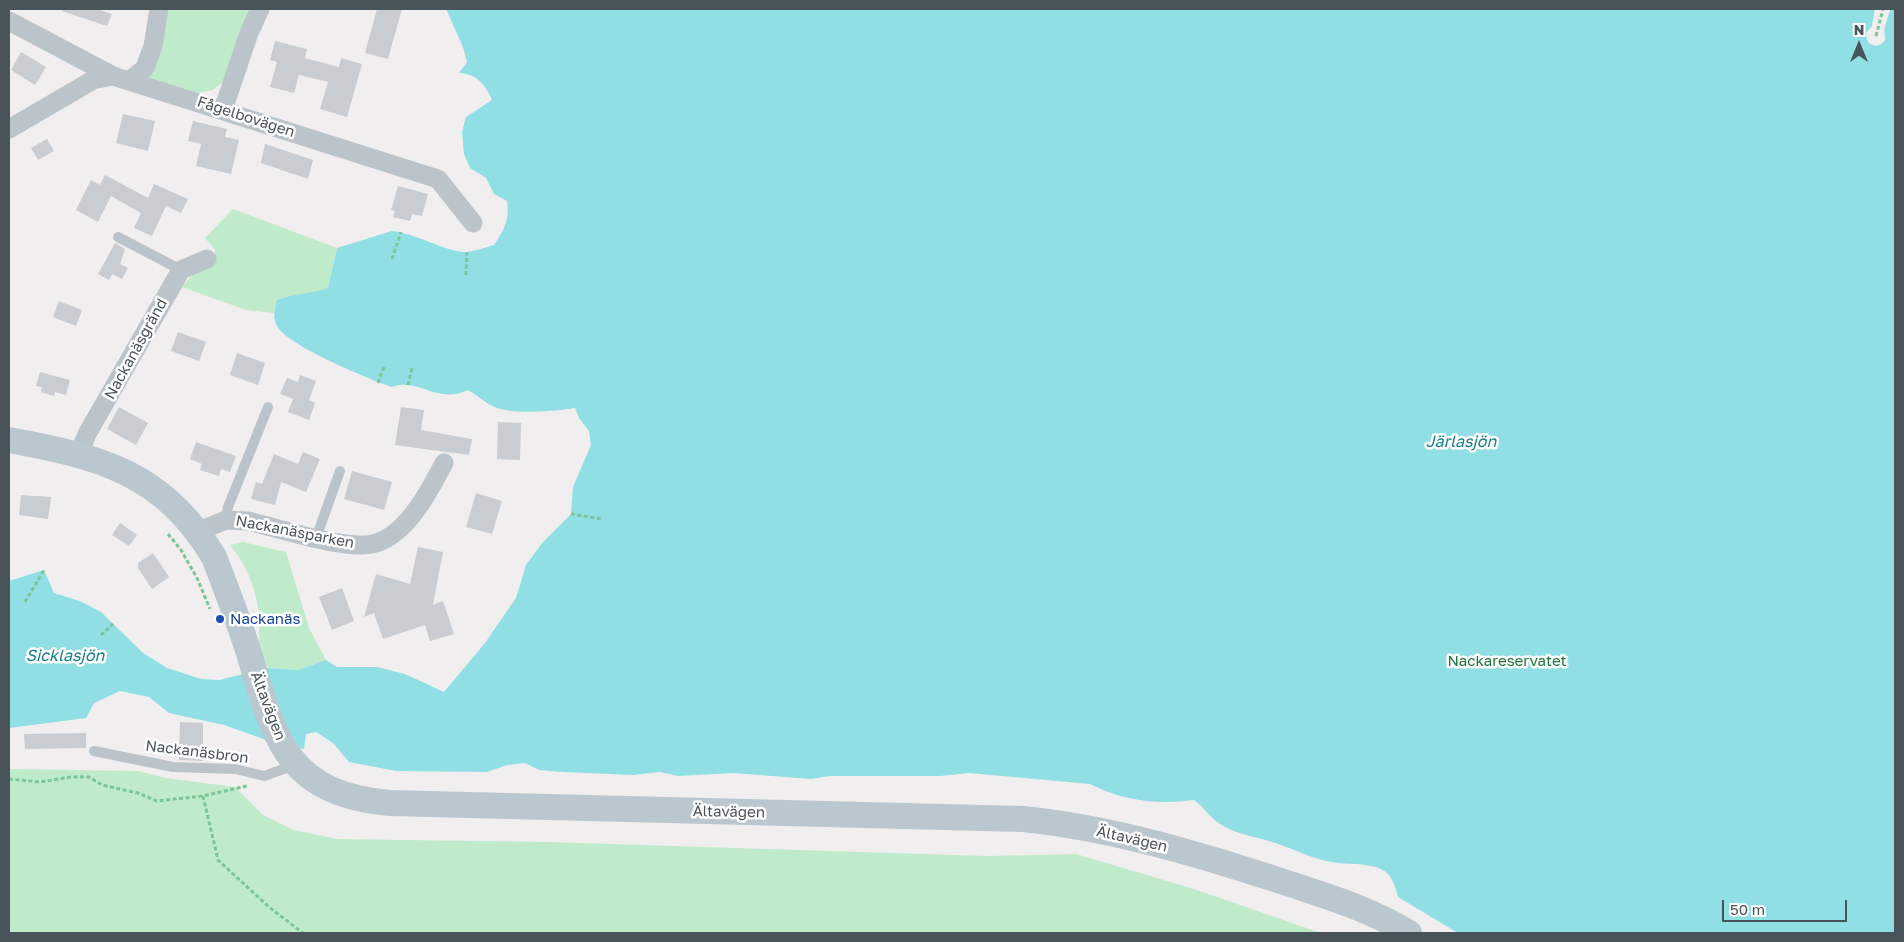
<!DOCTYPE html>
<html>
<head>
<meta charset="utf-8">
<style>
	body { margin:0 }
	#map { position:relative; width:1904px; height:942px; overflow:hidden; background:#f1eeef; font-family:"Golos Text",sans-serif }
	canvas { display:block }
	.frame { position:absolute; inset:0; border:10px solid #48545a; pointer-events:none }
	.north { position:absolute; left:1834px; top:20px; width:50px; height:50px; -webkit-text-stroke:4px #fff; paint-order:stroke; rotate:0deg; font-size:14px; font-weight:700; line-height:20px; text-align:center; color:#48545a }
	.north::after { content:''; display:block; margin:auto; width:18px; height:22px; background:#48545a; clip-path:polygon(50% 0,100% 100%,50% 72%,0 100%) }
	.scale { position:absolute; left:1722px; top:900px; width:125px; height:22px; box-sizing:border-box; border:2px solid #48545a; border-top:0; padding-left:6px; font-size:15px; line-height:18px; white-space:nowrap; color:#48545a; -webkit-text-stroke:4px #fff; paint-order:stroke }
</style>
</head>
<body>
<div id="map">
<canvas width="1904" height="942"></canvas>
<div class="frame"></div>
<div class="north">N</div>
<div class="scale">50 m</div>
</div>
<script>
const g = document.querySelector('canvas').getContext('2d');
g.lineJoin = 'round';
function fillPath(path, color) {
  g.fillStyle = color;
  g.fill(path, 'evenodd');
}
function stroke(path, color, width, dash) {
  g.strokeStyle = color;
  g.lineWidth = width;
  g.lineCap = dash ? 'butt' : 'round';
  g.setLineDash(dash || []);
  g.stroke(path);
}
function drawText(font, color, halo, rows, align = 'center') {
  g.font = font + ' "Golos Text",sans-serif';
  g.lineWidth = 5;
  g.setLineDash([]);
  g.textBaseline = 'middle';
  g.strokeStyle = halo;
  g.fillStyle = color;
  for (const [text, x, y, turn = 0] of rows) {
    g.save();
    g.translate(x, y);
    g.rotate((+turn || 0) * Math.PI / 180);
    g.textAlign = isNaN(turn) ? turn : align;
    if (halo) g.strokeText(text, 0, 0);
    g.fillText(text, 0, 0);
    g.restore();
  }
}
const green = new Path2D(`
	M 164,9 L 254,9 L 227,79 L 213,90 L 193,94 L 146,80 Z
	M 233,209 L 337,248 L 328,288 C 311,294 294,293 278,300 L 274,313 L 246,310 L 182,287 L 193,274 L 215,259 L 215,250 L 205,238 Z
	M 243,542 L 286,552 L 309,628 L 326,660 L 298,670 L 268,668 C 255,653 261,626 258,608 C 254,584 246,564 230,545 Z
	M 9,769 L 138,771 L 166,778 L 235,787 L 263,815 L 294,830 L 337,839 L 548,842 L 987,856 L 1076,854 L 1194,889 L 1321,933 L 9,933 Z`);
const water = new Path2D(`
	M 446,9 L 1875,9 L 1872,26 L 1866,33 L 1868,42 L 1880,45 L 1885,40 L 1884,30 L 1890,9 L 1895,9 L 1895,933 L 1458,933 L 1398,897 C 1395,886 1392,874 1381,869 C 1364,862 1348,865 1332,862 C 1314,859 1298,851 1281,845 C 1261,837 1233,835 1216,821 C 1208,815 1203,806 1194,800 C 1159,805 1122,801 1090,784 L 969,773 L 940,776 L 830,776 L 811,779 L 733,773 L 678,776 L 660,772 L 633,775 L 562,772 L 539,770 L 525,763 L 507,765 L 487,772 L 396,771 L 349,762 L 333,743 L 316,732 L 306,734 L 304,749 L 272,742 L 224,725 L 169,713 L 149,697 L 120,691 L 94,703 L 86,718 L 9,728 L 9,581 L 44,570 L 54,593 L 80,601 L 101,612 L 143,653 L 167,668 L 201,679 L 219,680 L 268,668 L 298,670 L 326,660 L 337,667 L 377,667 L 405,674 L 444,692 L 485,643 L 516,598 L 526,565 L 543,542 L 571,514 L 573,487 L 591,445 L 589,431 L 579,418 L 575,408 C 556,411 513,415 495,407 C 486,404 477,395 468,390 C 437,405 418,377 392,387 C 371,380 286,345 277,326 C 272,317 275,309 277,300 C 294,293 311,294 328,288 L 337,248 L 392,231 C 416,233 447,253 467,252 C 476,251 486,247 494,245 C 504,230 510,220 507,201 L 494,194 L 486,178 L 470,168 L 464,154 L 462,132 L 466,117 L 492,100 C 485,84 477,74 459,73 L 467,62 L 463,47 Z`);
const pier = new Path2D(`
	M 1875,9 L 1877,9 L 1874,27 L 1868,36 L 1872,42 L 1877,44 L 1883,39 L 1882,29 L 1888,9 L 1890,9 L 1884,29 L 1885,40 L 1877,46 L 1870,44 L 1866,36 L 1872,26 Z`);
const building = new Path2D(`
	M 62,9 L 97,9 L 112,14 L 107,26 L 62,11 Z
	M 377,9 L 402,9 L 388,59 L 365,53 Z
	M 275,41 L 307,49 L 305,58 L 339,67 L 341,58 L 362,64 L 347,117 L 320,109 L 328,82 L 299,75 L 294,93 L 270,87 L 277,62 L 270,60 Z
	M 21,52 L 46,67 L 35,85 L 11,70 Z
	M 123,114 L 155,121 L 148,151 L 116,143 Z
	M 193,121 L 227,129 L 225,137 L 239,140 L 231,174 L 196,166 L 201,144 L 188,141 Z
	M 47,139 L 54,151 L 38,160 L 31,148 Z
	M 265,144 L 313,160 L 308,179 L 261,163 Z
	M 105,175 L 148,198 L 154,184 L 188,199 L 181,213 L 166,206 L 152,236 L 134,228 L 141,213 L 111,196 L 98,222 L 76,210 L 91,180 L 100,185 Z
	M 398,186 L 428,194 L 422,216 L 412,214 L 410,221 L 393,217 L 395,211 L 391,210 Z
	M 115,243 L 125,249 L 120,264 L 128,268 L 122,279 L 112,274 L 109,280 L 98,274 Z
	M 59,301 L 82,310 L 76,326 L 53,317 Z
	M 178,332 L 206,342 L 199,361 L 171,351 Z
	M 237,353 L 265,363 L 258,385 L 230,375 Z
	M 40,372 L 70,380 L 66,395 L 55,392 L 54,396 L 41,392 L 42,387 L 36,386 Z
	M 300,375 L 316,381 L 309,400 L 315,403 L 309,420 L 288,412 L 293,399 L 280,394 L 287,378 L 298,382 Z
	M 119,407 L 148,423 L 136,445 L 107,429 Z
	M 401,407 L 424,410 L 421,430 L 472,439 L 469,455 L 395,445 Z
	M 498,422 L 521,423 L 520,460 L 497,459 Z
	M 196,442 L 236,456 L 230,472 L 221,469 L 219,476 L 200,470 L 202,464 L 190,459 Z
	M 303,452 L 320,459 L 306,492 L 281,482 L 275,505 L 251,499 L 256,482 L 262,484 L 274,454 L 298,464 Z
	M 352,471 L 392,482 L 384,510 L 344,499 Z
	M 476,493 L 502,501 L 492,534 L 466,527 Z
	M 21,495 L 51,497 L 48,519 L 19,515 Z
	M 120,523 L 137,535 L 129,546 L 112,535 Z
	M 418,547 L 443,552 L 433,605 L 443,601 L 454,634 L 430,641 L 425,625 L 383,639 L 374,613 L 364,617 L 376,574 L 410,584 Z
	M 153,553 L 169,577 L 152,589 L 138,568 L 138,563 Z
	M 342,588 L 354,621 L 332,630 L 319,597 Z
	M 180,722 L 203,723 L 203,761 L 179,760 Z
	M 86,733 L 86,748 L 25,749 L 24,734 Z`);
const path = new Path2D(`
	M 1876,36 L 1883,9
	M 392,259 L 401,232
	M 466,275 L 467,252
	M 378,383 L 384,367
	M 408,385 L 412,368
	M 571,514 L 602,519
	M 168,534 L 181,550 L 197,578 L 210,609
	M 25,602 L 44,570
	M 101,635 L 113,624
	M 9,779 L 40,782 L 71,777 L 89,777 L 102,785 L 138,793 L 157,801 L 203,796 L 247,786
	M 203,796 L 218,860 L 269,907 L 303,933`);
const lane = new Path2D(`
	M 118,237 L 181,270
	M 226,520 L 228,507 L 268,407
	M 316,538 L 340,471
	M 94,751 L 173,767 L 235,769 L 264,776 L 295,765`);
const street = new Path2D(`
	M 9,21 L 113,76 L 438,179 L 473,223
	M 129,81 L 145,68 L 153,46 L 159,9
	M 223,110 L 249,33 L 260,9
	M 9,129 L 93,80 L 113,76
	M 79,454 L 87,434 L 181,270 L 207,259
	M 199,531 L 226,520 L 248,521 C 278,528 348,552 376,543 C 407,534 430,490 444,463`);
const secondary = new Path2D(`
	M 9,440 C 100,457 163,472 214,557 C 226,588 238,619 248,650 C 274,737 285,794 390,803 L 1023,819 C 1113,828 1201,855 1287,883 C 1329,897 1372,910 1409,933`);
const markers = [
	[220,619,5,"#1a4fb4"]
];
const streetNames = [
	["Fågelbovägen",246,117,18],
	["Nackanäsgränd",136,349,-61],
	["Nackanäsparken",295,532,11],
	["Ältavägen",268,706,69],
	["Nackanäsbron",197,752,7],
	["Ältavägen",729,812,1],
	["Ältavägen",1132,839,13]
];
const transitNames = [
	["Nackanäs",230,619]
];
const parkNames = [
	["Nackareservatet",1507,661]
];
const waterNames = [
	["Järlasjön",1461,442],
	["Sicklasjön",65,656]
];
fillPath(green, '#c0ebca');
fillPath(water, '#90dfe5');
fillPath(pier, '#f1eeef');
fillPath(building, '#c9ccd0');
stroke(path, '#7bc696', 3, [4, 2.5]);
stroke(lane, '#bbc4ca', 10);
stroke(street, '#bbc4ca', 19);
stroke(secondary, '#bbc7cf', 26);
for (const [x, y, r, color] of markers) {
  const dot = new Path2D();
  dot.arc(x, y, r, 0, 2 * Math.PI);
  g.fillStyle = color;
  g.fill(dot);
  stroke(dot, '#fff', 2);
}
drawText('15px', '#48545a', '#fff', streetNames);
drawText('15px', '#164399', '#fff', transitNames, 'left');
drawText('15px', '#1e763e', '#fff', parkNames);
drawText('italic 16px', '#178088', '#fff', waterNames);
</script>
</body>
</html>
